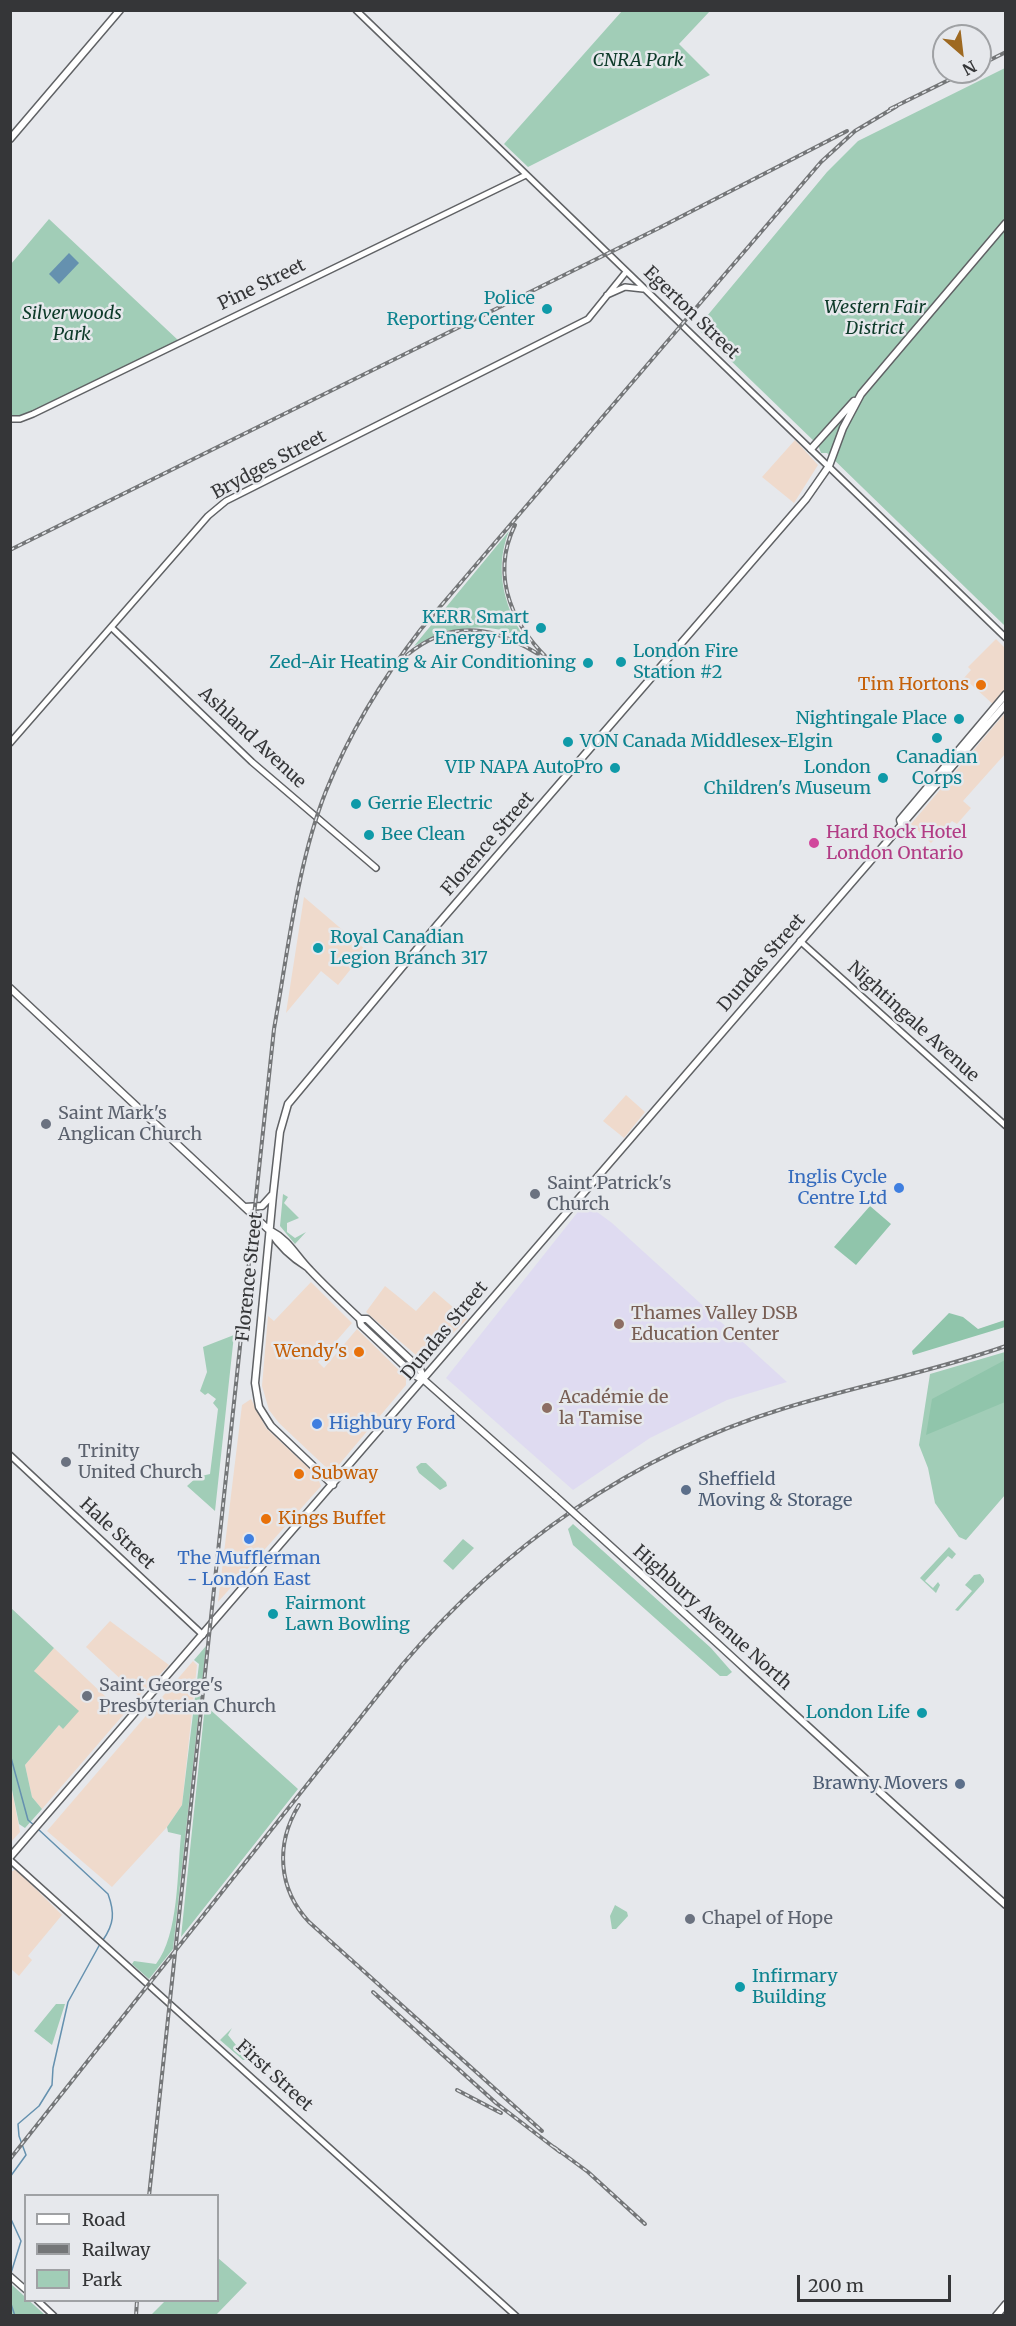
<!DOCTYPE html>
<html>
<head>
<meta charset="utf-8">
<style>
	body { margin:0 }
	#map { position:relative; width:1016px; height:2326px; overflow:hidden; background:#e6e8ec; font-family:Merriweather,serif }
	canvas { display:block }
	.frame { position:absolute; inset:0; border:12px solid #353638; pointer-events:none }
	.legend { position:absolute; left:24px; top:2194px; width:195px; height:108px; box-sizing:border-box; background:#e6e8ec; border:2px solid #9fa1a4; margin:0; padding:8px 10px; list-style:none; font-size:18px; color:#353638 }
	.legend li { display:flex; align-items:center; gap:12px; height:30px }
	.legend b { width:30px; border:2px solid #9fa1a4 }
	.north { position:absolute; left:932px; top:24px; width:60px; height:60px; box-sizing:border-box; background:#e6e8ec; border:2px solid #9fa1a4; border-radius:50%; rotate:152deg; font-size:16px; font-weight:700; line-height:24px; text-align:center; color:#353638 }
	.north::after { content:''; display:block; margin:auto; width:21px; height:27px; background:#9e6921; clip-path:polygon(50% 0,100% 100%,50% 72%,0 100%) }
	.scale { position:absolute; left:797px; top:2275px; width:154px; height:27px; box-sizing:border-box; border:3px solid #353638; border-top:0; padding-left:8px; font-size:18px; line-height:21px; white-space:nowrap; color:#353638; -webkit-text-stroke:4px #e6e8ec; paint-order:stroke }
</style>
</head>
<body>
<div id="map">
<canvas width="1016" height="2326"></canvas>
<div class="frame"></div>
<ul class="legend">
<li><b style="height:8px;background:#fff"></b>Road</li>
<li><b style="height:8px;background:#747678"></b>Railway</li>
<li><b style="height:16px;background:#a1cdb7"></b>Park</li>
</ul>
<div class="north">N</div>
<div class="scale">200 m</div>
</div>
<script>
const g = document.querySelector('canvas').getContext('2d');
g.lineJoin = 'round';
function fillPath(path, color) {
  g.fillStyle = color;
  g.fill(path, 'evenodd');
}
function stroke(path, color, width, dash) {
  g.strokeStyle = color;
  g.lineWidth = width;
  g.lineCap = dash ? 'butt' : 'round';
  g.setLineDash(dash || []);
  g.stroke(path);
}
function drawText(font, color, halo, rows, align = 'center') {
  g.font = font + ' Merriweather,serif';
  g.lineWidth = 5;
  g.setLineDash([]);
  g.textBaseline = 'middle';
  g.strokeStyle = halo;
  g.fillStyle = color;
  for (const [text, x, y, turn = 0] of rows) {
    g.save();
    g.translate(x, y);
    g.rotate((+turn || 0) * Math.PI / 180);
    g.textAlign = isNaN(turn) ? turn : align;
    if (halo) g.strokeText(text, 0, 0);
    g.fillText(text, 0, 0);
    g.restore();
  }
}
const commercial = new Path2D(`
	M 795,440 L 818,465 L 794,503 L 762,477 Z
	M 996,639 L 1005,648 L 1005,692 L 995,706 L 964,678 L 971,670 L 968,667 Z
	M 1005,713 L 1005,754 L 963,801 L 971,808 L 957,824 L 952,821 L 931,843 L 911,824 Z
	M 304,897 L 366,950 L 338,985 L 321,971 L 286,1013 Z
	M 626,1095 L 645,1112 L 624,1138 L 603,1121 Z
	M 311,1282 L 352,1323 L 318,1362 L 324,1368 L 357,1329 L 406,1377 L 406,1385 L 332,1473 L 279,1423 L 269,1410 L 262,1386 L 268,1316 L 274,1321 Z
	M 385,1286 L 416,1311 L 434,1291 L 467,1319 L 424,1362 L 366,1312 Z
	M 251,1399 L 266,1428 L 317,1476 L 321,1486 L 218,1602 L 242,1405 Z
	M 110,1621 L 169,1665 L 139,1696 L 86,1647 Z
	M 54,1648 L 124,1714 L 42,1809 L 32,1797 L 25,1765 L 59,1725 L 63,1729 L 34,1670 Z
	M 193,1661 L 197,1665 L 182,1805 L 167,1827 L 112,1887 L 47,1831 Z
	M 10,1780 L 20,1832 L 11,1842 L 10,1842 Z
	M 16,1869 L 62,1915 L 28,1956 L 32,1960 L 19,1976 L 10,1968 L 11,1872 Z`);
const education = new Path2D(`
	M 585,1203 L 612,1223 L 787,1382 L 727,1400 L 650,1438 L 573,1490 L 446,1378 Z`);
const green = new Path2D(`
	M 622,11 L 710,11 L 679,44 L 710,75 L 528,167 L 504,144 Z
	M 1005,68 L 1005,626 L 827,453 L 821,453 L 818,445 L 697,328 L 827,172 L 858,141 Z
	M 49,219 L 179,341 L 22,416 L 11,416 L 11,264 Z
	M 509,531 C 493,570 505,612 529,644 C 494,617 451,627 414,646 Z
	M 283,1194 L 288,1197 L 284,1203 L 299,1218 L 287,1223 L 287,1232 L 295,1238 L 306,1232 L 295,1244 L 280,1226 Z
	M 234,1335 L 215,1511 L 187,1486 L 197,1477 L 210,1474 L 218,1409 L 213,1403 L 216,1399 L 208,1393 L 205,1395 L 200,1391 L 207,1372 L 203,1347 Z
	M 1005,1352 L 1005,1495 L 966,1540 L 959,1537 L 935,1503 L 928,1468 L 919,1445 L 930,1374 Z
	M 421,1463 L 426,1463 L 446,1482 L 447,1486 L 440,1490 L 419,1473 L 416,1467 Z
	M 573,1524 L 711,1648 L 732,1672 L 727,1676 L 720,1676 L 573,1545 L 568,1529 Z
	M 463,1539 L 474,1548 L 453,1570 L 443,1561 Z
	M 949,1547 L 956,1554 L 952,1559 L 948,1556 L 925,1581 L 933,1588 L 938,1582 L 940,1585 L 936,1593 L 920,1578 Z
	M 980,1574 L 984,1579 L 984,1582 L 958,1611 L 955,1610 L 972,1591 L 965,1585 L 974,1575 Z
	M 11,1608 L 54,1648 L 34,1671 L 79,1711 L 63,1729 L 59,1725 L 25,1765 L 32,1797 L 42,1809 L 25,1828 L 19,1824 L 10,1780 Z
	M 206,1646 L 173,1949 L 149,1979 L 132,1964 L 134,1961 L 156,1964 C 179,1934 177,1873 181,1835 L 168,1832 L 167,1827 L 182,1805 L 199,1664 L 194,1660 Z
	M 205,1705 L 298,1789 L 181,1937 Z
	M 615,1905 L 627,1912 L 628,1916 L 616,1929 L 612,1929 L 610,1916 Z
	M 56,2004 L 65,2004 L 52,2045 L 34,2031 Z
	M 232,2028 L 228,2035 L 236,2045 L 248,2052 L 251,2047 L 252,2049 L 251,2059 L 243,2060 L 220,2040 Z
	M 218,2258 L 247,2283 L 216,2315 L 151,2315 L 165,2301 L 218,2300 Z
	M 11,2284 L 45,2315 L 11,2315 Z`);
const forest = new Path2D(`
	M 870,1206 L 891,1224 L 856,1265 L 834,1247 Z
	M 949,1313 L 963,1317 L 978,1329 L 1005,1320 L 1005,1327 L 913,1355 L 912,1351 Z
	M 1005,1360 L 1005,1402 L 926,1435 L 932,1399 Z`);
const water = new Path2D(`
	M 69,253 L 79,263 L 59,284 L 49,274 Z`);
const stream = new Path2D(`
	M 10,1754 L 28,1820 L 35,1826
	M 38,1829 L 108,1894 C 115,1913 114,1924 103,1940
	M 10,2177 L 26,2155 L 19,2136 L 18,2124 L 39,2106 L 52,2085 L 53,2068 L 68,2002 L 100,1944
	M 10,2217 L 21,2241 L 11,2273
	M 10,2301 L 15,2316`);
const minor = new Path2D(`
	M 356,10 L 1006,638
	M 607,295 L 625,287 L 643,289
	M 10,419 L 20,419 L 33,414 L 526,175
	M 111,627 L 252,762 L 376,868
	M 10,743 L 208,516 L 226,501 L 588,319 L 626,272
	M 800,941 L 1006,1126
	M 10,1455 L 203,1635
	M 10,1860 L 516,2316
	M 10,2276 L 26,2290
	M 37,2300 L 54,2316`);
const major = new Path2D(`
	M 10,139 L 120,10
	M 811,449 L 854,401
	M 901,823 L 900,820 L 1006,694
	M 10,988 L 270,1231 C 280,1247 291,1257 307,1267
	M 245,1207 L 262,1206 L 272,1195
	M 271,1231 C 289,1240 296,1256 310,1270 C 326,1287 343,1303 360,1319 L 361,1325 L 414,1375 L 424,1380 L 555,1496
	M 360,1319 L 367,1319 L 420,1369 L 424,1380
	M 333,1485 L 271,1426 L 259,1407 L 255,1383 L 273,1195 L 280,1132 L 288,1104 L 438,924 L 806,499 L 829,466 L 843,428 L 861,394 L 1006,223
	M 584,1522 C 725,1649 863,1779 1006,1905
	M 10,1857 L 1006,704
	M 996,2316 L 1006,2304`);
const rail = new Path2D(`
	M 980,65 L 1006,52
	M 890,109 L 965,72
	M 10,550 L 659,228 L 847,131
	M 407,655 C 459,612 507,631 556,666 C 514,630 489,578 515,525
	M 299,1805 C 275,1844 278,1889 309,1922 L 542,2131
	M 373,1992 L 496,2103 L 560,2152
	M 457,2090 L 501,2113
	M 554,2147 L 588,2172 L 645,2224
	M 10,2159 L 402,1665 C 503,1546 633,1455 782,1409 C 856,1386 932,1372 1006,1346
	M 149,2196 L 274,1029 C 288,952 297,864 326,791 C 349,734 383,678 421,629 L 821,162 L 855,131 L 897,106
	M 136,2316 L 137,2300`);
const majorBridge = new Path2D(`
	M 555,1496 L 584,1522`);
const markers = [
	[547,309,6,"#0f9aa8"],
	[541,628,6,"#0f9aa8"],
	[621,662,6,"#0f9aa8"],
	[588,663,6,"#0f9aa8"],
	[981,685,6,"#e8710a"],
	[959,719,6,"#0f9aa8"],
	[937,738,6,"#0f9aa8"],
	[568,742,6,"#0f9aa8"],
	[615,768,6,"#0f9aa8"],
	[883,778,6,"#0f9aa8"],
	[356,804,6,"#0f9aa8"],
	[369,835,6,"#0f9aa8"],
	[814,843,6,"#d1479c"],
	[318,948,6,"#0f9aa8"],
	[46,1124,6,"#6b7280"],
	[899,1188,6,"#3f7fe0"],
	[535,1194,6,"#6b7280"],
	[619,1324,6,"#8d6e63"],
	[359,1352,6,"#e8710a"],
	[547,1408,6,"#8d6e63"],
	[317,1424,6,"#3f7fe0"],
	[66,1462,6,"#6b7280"],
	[299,1474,6,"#e8710a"],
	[686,1490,6,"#5c6f8a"],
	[266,1519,6,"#e8710a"],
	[249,1539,6,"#3f7fe0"],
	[273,1614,6,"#0f9aa8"],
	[87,1696,6,"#6b7280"],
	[922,1713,6,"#0f9aa8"],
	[960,1784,6,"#5c6f8a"],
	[690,1919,6,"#6b7280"],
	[740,1987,6,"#0f9aa8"]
];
const parkNames = [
	["CNRA Park",638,61],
	["Western Fair",875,308],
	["District",875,329],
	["Silverwoods",72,314],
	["Park",72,335]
];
const streetNames = [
	["Pine Street",262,285,-26],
	["Egerton Street",691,313,44],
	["Brydges Street",269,465,-28],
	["Ashland Avenue",252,738,43],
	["Florence Street",488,844,-49],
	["Dundas Street",762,963,-49],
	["Nightingale Avenue",913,1022,42],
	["Florence Street",250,1277,-84],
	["Dundas Street",445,1331,-50],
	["Hale Street",117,1534,43],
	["Highbury Avenue North",712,1618,42],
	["First Street",274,2076,42]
];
const cultureNames = [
	["Police",535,299],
	["Reporting Center",535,320],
	["KERR Smart",529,618],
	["Energy Ltd",529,639],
	["London Fire",633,652,"left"],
	["Station #2",633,673,"left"],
	["Zed-Air Heating & Air Conditioning",576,663],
	["Nightingale Place",947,719],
	["VON Canada Middlesex-Elgin",580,742,"left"],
	["Canadian",937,758,"center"],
	["Corps",937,779,"center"],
	["VIP NAPA AutoPro",603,768],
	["London",871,768],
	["Children's Museum",871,789],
	["Gerrie Electric",368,804,"left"],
	["Bee Clean",381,835,"left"],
	["Royal Canadian",330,938,"left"],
	["Legion Branch 317",330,959,"left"],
	["Fairmont",285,1604,"left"],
	["Lawn Bowling",285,1625,"left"],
	["London Life",910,1713],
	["Infirmary",752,1977,"left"],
	["Building",752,1998,"left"]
];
const foodNames = [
	["Tim Hortons",969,685],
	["Wendy's",347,1352],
	["Subway",311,1474,"left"],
	["Kings Buffet",278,1519,"left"]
];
const hotelNames = [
	["Hard Rock Hotel",826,833],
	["London Ontario",826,854]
];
const worshipNames = [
	["Saint Mark's",58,1114],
	["Anglican Church",58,1135],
	["Saint Patrick's",547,1184],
	["Church",547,1205],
	["Trinity",78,1452],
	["United Church",78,1473],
	["Saint George's",99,1686],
	["Presbyterian Church",99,1707],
	["Chapel of Hope",702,1919]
];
const shopNames = [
	["Inglis Cycle",887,1178],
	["Centre Ltd",887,1199],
	["Highbury Ford",329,1424,"left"],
	["The Mufflerman",249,1559,"center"],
	["- London East",249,1580,"center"]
];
const educationNames = [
	["Thames Valley DSB",631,1314],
	["Education Center",631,1335],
	["Académie de",559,1398],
	["la Tamise",559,1419]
];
const serviceNames = [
	["Sheffield",698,1480],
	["Moving & Storage",698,1501],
	["Brawny Movers",948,1784,"right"]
];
fillPath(commercial, '#efdacc');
fillPath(education, '#dfdbf1');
fillPath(green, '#a1cdb7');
fillPath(forest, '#90c5ab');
fillPath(water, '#6591af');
stroke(stream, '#6591af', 1.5);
stroke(minor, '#606265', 8);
stroke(major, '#606265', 9);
stroke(minor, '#fff', 5);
stroke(major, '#fff', 6);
stroke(rail, '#747678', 4);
stroke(rail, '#e6e8ec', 1.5, [4.5]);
stroke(majorBridge, '#606265', 9, []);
stroke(majorBridge, '#fff', 6);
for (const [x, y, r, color] of markers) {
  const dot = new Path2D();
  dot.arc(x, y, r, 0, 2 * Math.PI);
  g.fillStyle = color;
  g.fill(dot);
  stroke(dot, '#e6e8ec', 2);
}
drawText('italic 18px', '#0d3a29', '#e6e8ec', parkNames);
drawText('18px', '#353638', '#e6e8ec', streetNames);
drawText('18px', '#0d838f', '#e6e8ec', cultureNames, 'right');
drawText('18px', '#c56008', '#e6e8ec', foodNames, 'right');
drawText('18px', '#b23c85', '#e6e8ec', hotelNames, 'left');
drawText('18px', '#5b616d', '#e6e8ec', worshipNames, 'left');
drawText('18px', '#366cbe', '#e6e8ec', shopNames, 'right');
drawText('18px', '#785e54', '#e6e8ec', educationNames, 'left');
drawText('18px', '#4e5e75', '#e6e8ec', serviceNames, 'left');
</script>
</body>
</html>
